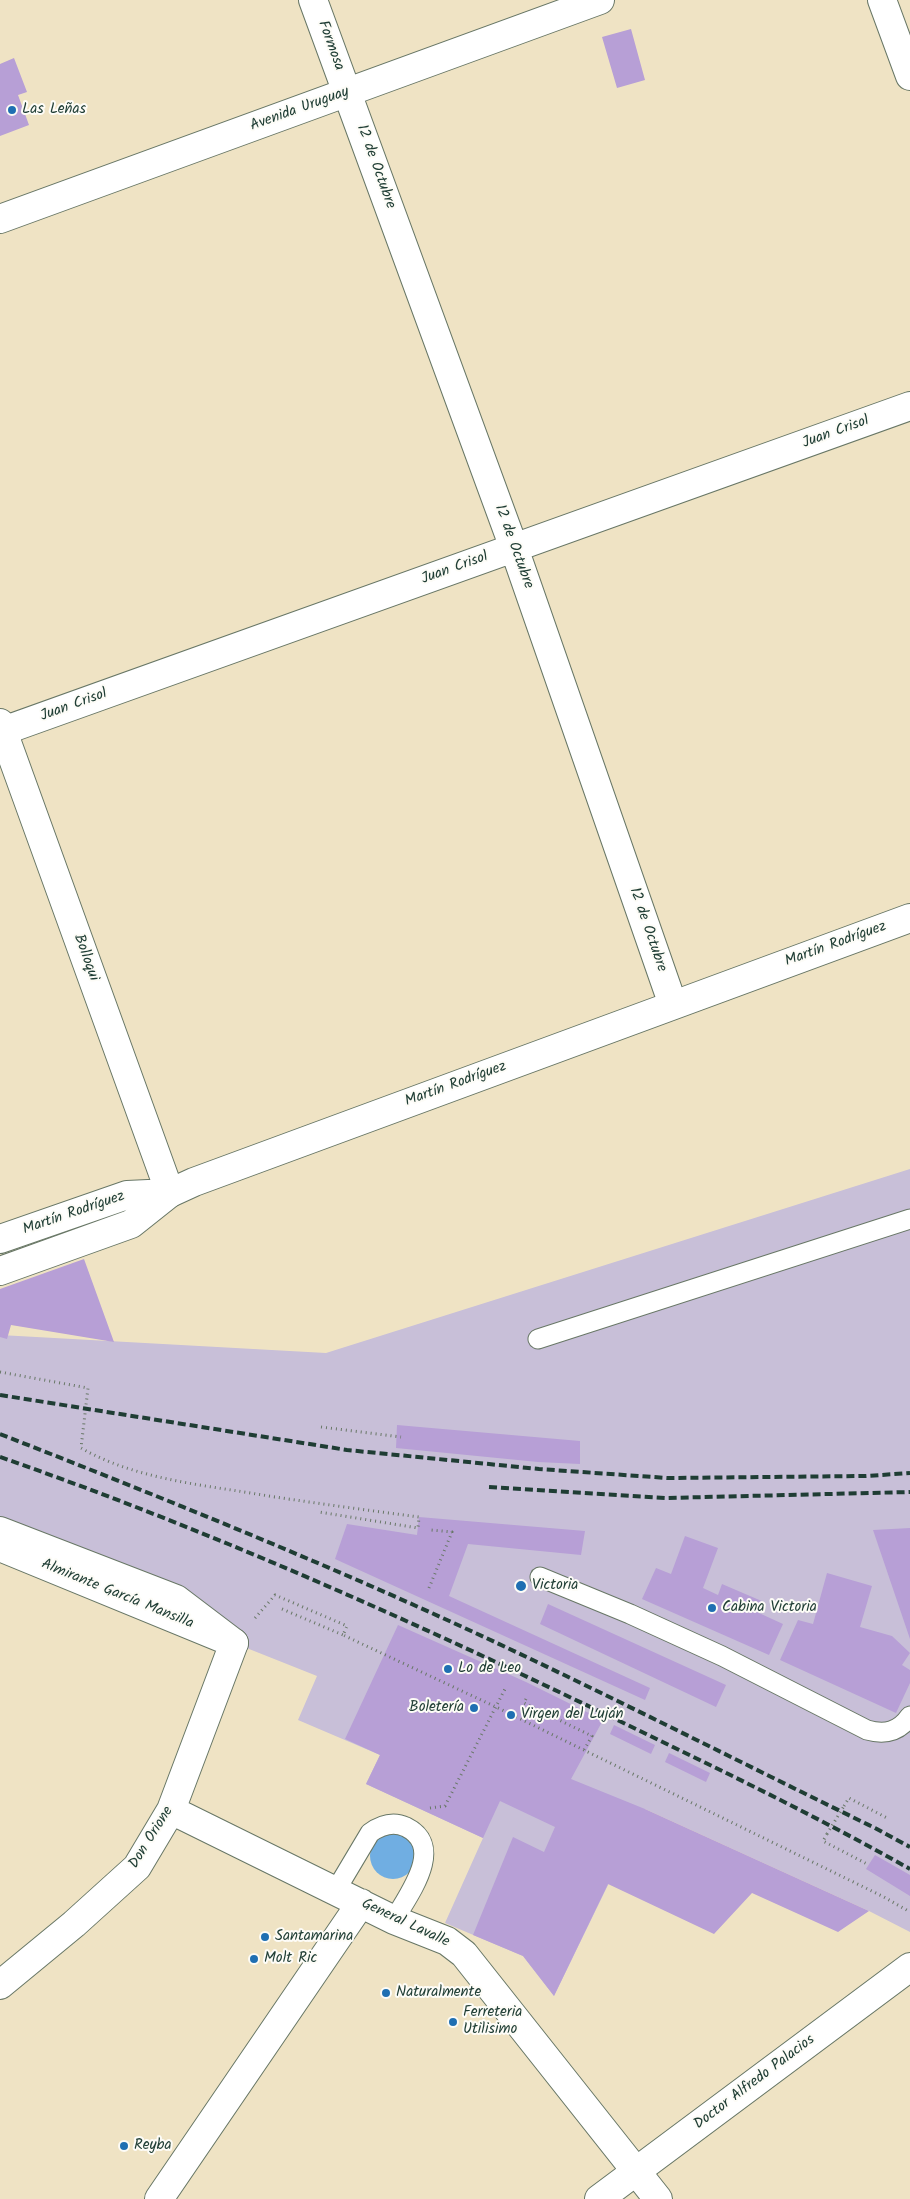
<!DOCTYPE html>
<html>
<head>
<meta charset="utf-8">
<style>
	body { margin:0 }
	canvas { display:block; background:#efe3c4 }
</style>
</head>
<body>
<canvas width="910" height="2199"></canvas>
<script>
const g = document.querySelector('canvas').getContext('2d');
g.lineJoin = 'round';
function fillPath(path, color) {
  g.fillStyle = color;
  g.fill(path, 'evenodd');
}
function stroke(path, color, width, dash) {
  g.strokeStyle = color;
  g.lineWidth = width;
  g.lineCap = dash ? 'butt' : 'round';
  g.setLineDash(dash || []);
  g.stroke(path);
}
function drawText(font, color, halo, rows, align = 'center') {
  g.font = font + ' Kalam,sans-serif';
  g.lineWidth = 4;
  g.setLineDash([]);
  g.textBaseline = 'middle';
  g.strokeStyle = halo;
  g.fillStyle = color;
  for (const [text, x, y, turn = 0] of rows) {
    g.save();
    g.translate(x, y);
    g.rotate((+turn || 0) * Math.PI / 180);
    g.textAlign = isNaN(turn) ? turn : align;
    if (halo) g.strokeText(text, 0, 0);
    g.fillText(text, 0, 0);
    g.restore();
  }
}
const industrial = new Path2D(`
	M 910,1169 L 910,1932 L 869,1911 L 645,1809 L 554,1996 L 523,1956 L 445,1923 L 483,1838 L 366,1784 L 380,1755 L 298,1720 L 317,1676 L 239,1645 L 175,1593 L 0,1517 L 0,1335 L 326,1353 Z`);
const water = new Path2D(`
	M370 1856a23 23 0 1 1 46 0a23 23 0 1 1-46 0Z`);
const building = new Path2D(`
	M 631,29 L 645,80 L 617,88 L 602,37 Z
	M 14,58 L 27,92 L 18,95 L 29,125 L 0,136 L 0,64 Z
	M 84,1259 L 114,1342 L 11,1325 L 7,1339 L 0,1337 L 0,1289 Z
	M 397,1425 L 580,1441 L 580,1464 L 538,1462 L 396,1448 Z
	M 419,1517 L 585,1531 L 581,1555 L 468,1544 L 449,1596 L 650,1688 L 645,1700 L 335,1559 L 347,1524 L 417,1535 Z
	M 910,1528 L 910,1639 L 873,1530 Z
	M 685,1536 L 718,1548 L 703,1588 L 718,1595 L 722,1584 L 764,1602 L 759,1613 L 783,1624 L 769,1655 L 642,1599 L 656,1568 L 671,1574 Z
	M 827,1573 L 872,1586 L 860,1627 L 892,1636 L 910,1653 L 902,1665 L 910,1670 L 910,1683 L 896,1713 L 780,1660 L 798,1620 L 813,1624 Z
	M 548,1604 L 726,1685 L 716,1707 L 540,1624 Z
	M 398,1625 L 526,1682 L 603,1720 L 571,1779 L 645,1809 L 869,1911 L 838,1932 L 752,1893 L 714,1934 L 608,1884 L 554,1996 L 523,1956 L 473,1935 L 513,1837 L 544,1852 L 555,1827 L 500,1801 L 483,1838 L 366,1784 L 380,1755 L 345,1739 Z
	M 614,1725 L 655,1745 L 651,1754 L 610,1734 Z
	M 669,1753 L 710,1773 L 706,1782 L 665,1762 Z
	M 875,1855 L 910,1875 L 910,1896 L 866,1869 Z`);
const path = new Path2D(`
	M 0,1372 L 88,1388 L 81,1448 C 128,1475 185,1483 238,1491 C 298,1501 359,1509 419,1517 L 418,1528 L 319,1512
	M 321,1427 L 401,1437
	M 429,1588 L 452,1532 L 431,1530
	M 282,1609 L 343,1635
	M 255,1618 L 275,1595 L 347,1626 L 343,1635 L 496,1707 L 884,1897 L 910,1912
	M 526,1699 L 524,1703 L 592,1736 L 584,1750
	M 844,1806 L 849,1798 L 889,1819
	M 430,1808 L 445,1806 L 505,1689
	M 827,1834 L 823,1841 L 869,1865`);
const lane = new Path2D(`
	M 538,1339 L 910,1219
	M 540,1577 L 630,1614 L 722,1656 L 867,1730 C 885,1735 899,1732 910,1716
	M 336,1890 L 370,1833 C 381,1825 393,1821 406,1827 C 446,1847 408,1895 394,1920`);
const street = new Path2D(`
	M 313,0 L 514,548 L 673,1005
	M 882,0 L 910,76
	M 0,723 L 170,1193
	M 0,732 L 910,406
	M 0,1239 L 127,1195 L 170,1193 L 194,1182 L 910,918
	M 0,1547 L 234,1643 L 171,1810 L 137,1867 L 74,1924 L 0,1985
	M 171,1810 L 394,1920 L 447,1941 L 464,1954 L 658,2199
	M 159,2199 L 361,1903
	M 599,2199 L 910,1967`);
const secondary = new Path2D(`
	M 0,219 L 600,0
	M 0,1271 L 131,1224 L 170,1193
	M 0,1531 L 176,1599 L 234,1643`);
const rail = new Path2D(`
	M 0,1395 L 347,1450 L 539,1469 L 667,1478 L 866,1476 L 910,1473
	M 0,1434 C 181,1505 362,1578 537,1662 C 650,1716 762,1773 875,1828 L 910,1847
	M 0,1457 C 207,1529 408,1619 605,1714 C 708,1764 811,1813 910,1869
	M 489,1487 L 666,1498 L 910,1492`);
const pathBridge = new Path2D(`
	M 827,1834 L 844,1806`);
const markers = [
	[12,110,5,"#1f6fb2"],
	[521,1586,6,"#1f6fb2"],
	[712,1608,5,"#1f6fb2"],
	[448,1669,5,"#1f6fb2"],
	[474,1708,5,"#1f6fb2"],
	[511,1715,5,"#1f6fb2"],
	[265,1937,5,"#1f6fb2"],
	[254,1959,5,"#1f6fb2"],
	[386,1993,5,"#1f6fb2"],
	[453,2022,5,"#1f6fb2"],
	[124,2146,5,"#1f6fb2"]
];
const streetNames = [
	["Formosa",330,46,70],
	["Avenida Uruguay",300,110,-20],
	["12 de Octubre",375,167,70],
	["Juan Crisol",836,433,-20],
	["12 de Octubre",513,547,70],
	["Juan Crisol",455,569,-20],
	["Juan Crisol",74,706,-20],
	["12 de Octubre",647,930,71],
	["Martín Rodríguez",836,945,-20],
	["Bolloqui",85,958,70],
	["Martín Rodríguez",456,1085,-20],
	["Martín Rodríguez",74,1214,-19],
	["Almirante García Mansilla",117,1595,22],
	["Don Orione",152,1838,-58],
	["General Lavalle",405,1924,25],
	["Doctor Alfredo Palacios",755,2083,-37]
];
const poiNames = [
	["Las Leñas",22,110],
	["Victoria",532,1586],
	["Cabina Victoria",722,1608],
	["Lo de Leo",458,1669],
	["Boletería",464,1708,"right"],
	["Virgen del Luján",521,1715],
	["Santamarina",275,1937],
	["Molt Ric",264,1959],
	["Naturalmente",396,1993],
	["Ferreteria",463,2013],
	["Utilisimo",463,2030],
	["Reyba",134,2146]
];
fillPath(industrial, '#c8bfd8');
fillPath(water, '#70aee2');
fillPath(building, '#b79fd6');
stroke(lane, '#687766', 21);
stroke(street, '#687766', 30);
stroke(secondary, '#687766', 30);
stroke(path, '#687766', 3, [1, 4]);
stroke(lane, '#fff', 19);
stroke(street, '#fff', 28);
stroke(secondary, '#fff', 28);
stroke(rail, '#1f3d34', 4, [8, 4]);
stroke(pathBridge, '#687766', 3, [1, 4]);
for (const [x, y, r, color] of markers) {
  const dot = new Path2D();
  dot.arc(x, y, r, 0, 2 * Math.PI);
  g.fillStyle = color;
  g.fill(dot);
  stroke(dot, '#fdfcf7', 2);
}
drawText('15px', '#1f3d34', '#fdfcf7', streetNames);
drawText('15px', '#1f3d34', '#fdfcf7', poiNames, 'left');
</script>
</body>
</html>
